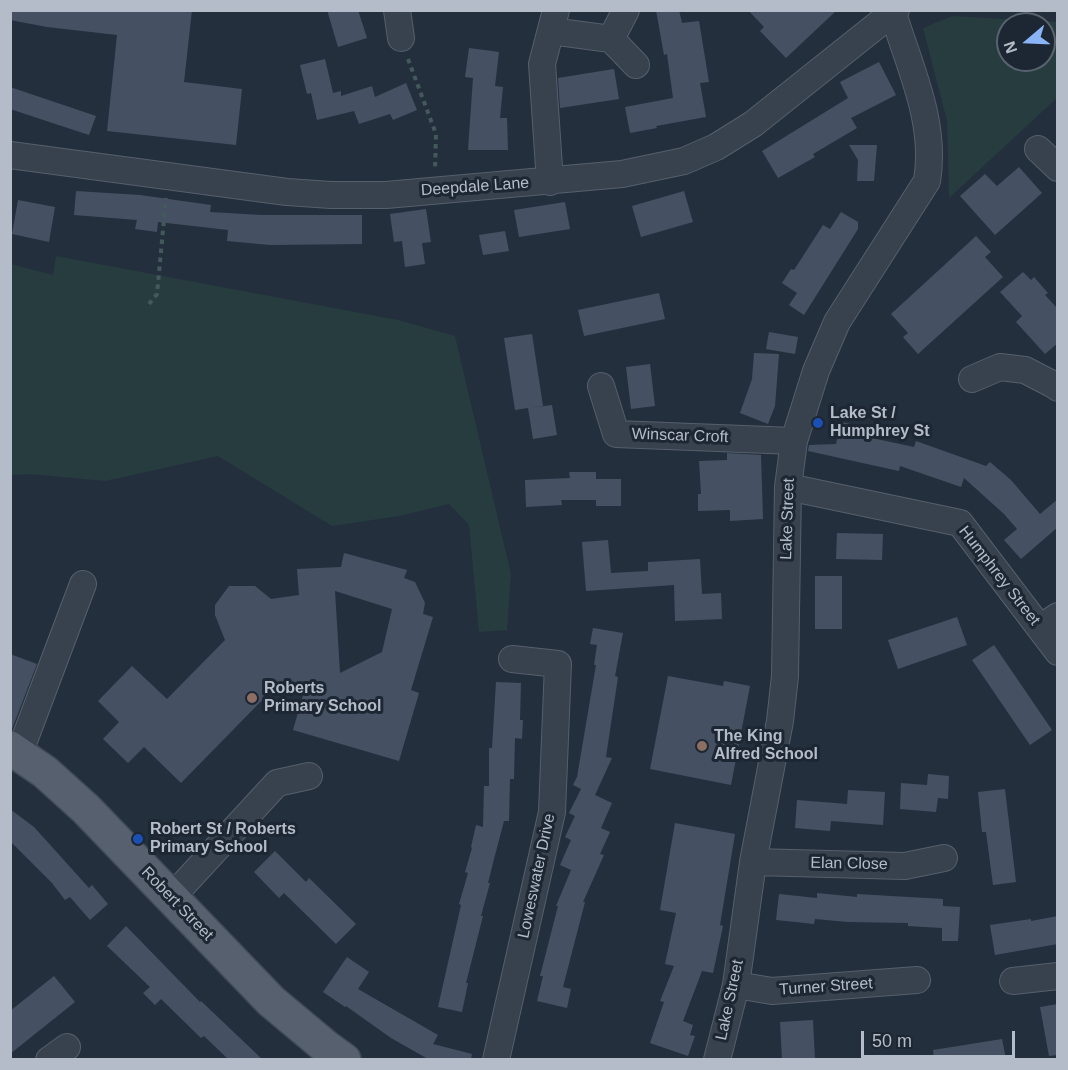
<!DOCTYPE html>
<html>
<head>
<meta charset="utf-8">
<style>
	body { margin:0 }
	#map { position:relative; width:1068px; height:1070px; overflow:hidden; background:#242f3e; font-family:Helvetica,sans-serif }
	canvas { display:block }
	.frame { position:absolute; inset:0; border:12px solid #b4bcc9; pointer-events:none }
	.north { position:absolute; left:996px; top:12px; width:60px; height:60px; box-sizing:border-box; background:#1d2633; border:2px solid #59626f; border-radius:50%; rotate:251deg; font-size:16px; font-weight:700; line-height:24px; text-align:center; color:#b4bcc9 }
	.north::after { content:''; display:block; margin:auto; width:21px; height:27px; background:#8ab4f8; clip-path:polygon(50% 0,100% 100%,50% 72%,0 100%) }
	.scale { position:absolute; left:861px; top:1031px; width:154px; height:27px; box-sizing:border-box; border:3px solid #b4bcc9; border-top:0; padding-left:8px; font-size:18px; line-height:21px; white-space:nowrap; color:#b4bcc9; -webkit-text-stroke:4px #1d2633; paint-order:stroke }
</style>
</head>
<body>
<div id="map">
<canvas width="1068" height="1070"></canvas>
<div class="frame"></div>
<div class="north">N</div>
<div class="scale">50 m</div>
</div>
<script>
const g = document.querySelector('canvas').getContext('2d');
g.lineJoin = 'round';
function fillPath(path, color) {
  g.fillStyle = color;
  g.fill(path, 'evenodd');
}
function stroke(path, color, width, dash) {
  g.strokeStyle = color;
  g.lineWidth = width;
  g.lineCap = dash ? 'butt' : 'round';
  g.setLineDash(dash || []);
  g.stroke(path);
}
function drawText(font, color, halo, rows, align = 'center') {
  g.font = font + ' Helvetica,sans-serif';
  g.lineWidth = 6;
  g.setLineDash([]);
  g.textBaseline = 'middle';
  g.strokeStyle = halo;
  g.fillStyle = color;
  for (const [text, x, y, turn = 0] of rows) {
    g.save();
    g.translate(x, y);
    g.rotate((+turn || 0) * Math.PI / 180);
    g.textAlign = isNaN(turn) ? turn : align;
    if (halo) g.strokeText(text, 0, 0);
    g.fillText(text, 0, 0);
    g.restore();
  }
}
const green = new Path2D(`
	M 952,16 L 1057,22 L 1058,97 L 949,198 L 947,121 L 923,28 ZM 1008,24 L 1044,24 L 1044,60 L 1008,60 Z
	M 56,256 L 398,320 L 455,336 L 511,574 L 507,630 L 479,632 L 469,525 L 449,504 L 399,516 L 332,526 L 218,456 L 105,481 L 30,474 L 11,475 L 11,264 L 53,275 Z`);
const building = new Path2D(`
	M 10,10 L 192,10 L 184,82 L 242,89 L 236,145 L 107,131 L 117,35 L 47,27 L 10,20 Z
	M 327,10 L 358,10 L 367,38 L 338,47 Z
	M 656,10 L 679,10 L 682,23 L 699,21 L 709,82 L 700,83 L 706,117 L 656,126 L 657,128 L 630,133 L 625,107 L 673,98 L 667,54 L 664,55 Z
	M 748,10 L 837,10 L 786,58 L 760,31 L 764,27 Z
	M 469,48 L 499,52 L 495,86 L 503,87 L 500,118 L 507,118 L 508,150 L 468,150 L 473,78 L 465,77 Z
	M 325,59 L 333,93 L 341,91 L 341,96 L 372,86 L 375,97 L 406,83 L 417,110 L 393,120 L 390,114 L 359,124 L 354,111 L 317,120 L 311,93 L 307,94 L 300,65 Z
	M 879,62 L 896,95 L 851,118 L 857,128 L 813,154 L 815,157 L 778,178 L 762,151 L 848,98 L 840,82 Z
	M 614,69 L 619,99 L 560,108 L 558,78 Z
	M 10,87 L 96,116 L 89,135 L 10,109 Z
	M 849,145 L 877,145 L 874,181 L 857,181 L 858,160 Z
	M 1019,167 L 1042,193 L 995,235 L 960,196 L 985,174 L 997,186 Z
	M 76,191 L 140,195 L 211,205 L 210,212 L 261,215 L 362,215 L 362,244 L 270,245 L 227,241 L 228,230 L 158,222 L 157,232 L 135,229 L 137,220 L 74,215 Z
	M 684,191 L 693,222 L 641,237 L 632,206 Z
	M 18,200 L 55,207 L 49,242 L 12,234 Z
	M 565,202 L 570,229 L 519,237 L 514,210 Z
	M 426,209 L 431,242 L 422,243 L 425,264 L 405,267 L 402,241 L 394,242 L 390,214 Z
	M 841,212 L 858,222 L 858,229 L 804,315 L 789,305 L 797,293 L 782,283 L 791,269 L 794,270 L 823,225 L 830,229 Z
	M 505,231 L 509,251 L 483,255 L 479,235 Z
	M 976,236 L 991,252 L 985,257 L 1003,277 L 918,354 L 903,337 L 908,333 L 891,314 Z
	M 1023,272 L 1031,280 L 1034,277 L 1048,293 L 1045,295 L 1058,309 L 1058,343 L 1045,354 L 1016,322 L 1022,316 L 1000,292 Z
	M 659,293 L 665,319 L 584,336 L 578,310 Z
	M 769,332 L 798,337 L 795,354 L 766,349 Z
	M 532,334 L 543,406 L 531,408 L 552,405 L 557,435 L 533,439 L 528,408 L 515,410 L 504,338 Z
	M 754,353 L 779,354 L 775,406 L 768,424 L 740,413 L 752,379 Z
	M 650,364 L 655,406 L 631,409 L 626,367 Z
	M 841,422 L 869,428 L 867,437 L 914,447 L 916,441 L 986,466 L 990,462 L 1011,480 L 1040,514 L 1058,499 L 1058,527 L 1021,559 L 1004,540 L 1017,529 L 1004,514 L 964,478 L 961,487 L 900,466 L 899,471 L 808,451 L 809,445 L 836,444 Z
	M 727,453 L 761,455 L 763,519 L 730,521 L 730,510 L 698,511 L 698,494 L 701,494 L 699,461 L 727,460 Z
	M 569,472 L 596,472 L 596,479 L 621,479 L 621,506 L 596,506 L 596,500 L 561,500 L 562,505 L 526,507 L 525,480 L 570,478 Z
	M 837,533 L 883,534 L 882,560 L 836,559 Z
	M 608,540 L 611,573 L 648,571 L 648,562 L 700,559 L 702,594 L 721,593 L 722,619 L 675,621 L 674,585 L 586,591 L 582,542 Z
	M 344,553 L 407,570 L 404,578 L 415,582 L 425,603 L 423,614 L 433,617 L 411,690 L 419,693 L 399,761 L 293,730 L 306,685 L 276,686 L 181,783 L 144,747 L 128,763 L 103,739 L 119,722 L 98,701 L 132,666 L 167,699 L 225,640 L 215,615 L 215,605 L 229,586 L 255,586 L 271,599 L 299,595 L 297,569 L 341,567 ZM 335,591 L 392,609 L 382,652 L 340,673 Z
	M 815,576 L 842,576 L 842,629 L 815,629 Z
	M 957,617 L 967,645 L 898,669 L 888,640 Z
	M 593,628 L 623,633 L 615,676 L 618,677 L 606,757 L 612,758 L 595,795 L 612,803 L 601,828 L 610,832 L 600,854 L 604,855 L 583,902 L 585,902 L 563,987 L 571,989 L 567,1008 L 537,1001 L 543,976 L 540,976 L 558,906 L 556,906 L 571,870 L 560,865 L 571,840 L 565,837 L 575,816 L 569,813 L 581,789 L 573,785 L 577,777 L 596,665 L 594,665 L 597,645 L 590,644 Z
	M 994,645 L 1052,730 L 1030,745 L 972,660 Z
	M 10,654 L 37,664 L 12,729 L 10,729 Z
	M 668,676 L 723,686 L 724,681 L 750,686 L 731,785 L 650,769 Z
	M 496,682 L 521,683 L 520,720 L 523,720 L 522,739 L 515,738 L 514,779 L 510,779 L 509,821 L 504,821 L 494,859 L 488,883 L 490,883 L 481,916 L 483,916 L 466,983 L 468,983 L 462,1012 L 438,1007 L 461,905 L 459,904 L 468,873 L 465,872 L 472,848 L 471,847 L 476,825 L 483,827 L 484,786 L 489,786 L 489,748 L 492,748 Z
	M 928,774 L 949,776 L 948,799 L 938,798 L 936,812 L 900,809 L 901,783 L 927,785 Z
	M 1005,789 L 1016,882 L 993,885 L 986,832 L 982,832 L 978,792 Z
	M 848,790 L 885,792 L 883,825 L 831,821 L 830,831 L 795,828 L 797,800 L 847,804 Z
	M 10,809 L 34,827 L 89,888 L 92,885 L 108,904 L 90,920 L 70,897 L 65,900 L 52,883 L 10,841 Z
	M 675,823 L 735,834 L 720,925 L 723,926 L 713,973 L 702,971 L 683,1021 L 693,1025 L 690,1035 L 695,1036 L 688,1056 L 650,1043 L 664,1002 L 660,1001 L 674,966 L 665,964 L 676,913 L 660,910 Z
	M 275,851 L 306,882 L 309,878 L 356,924 L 336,944 L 284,893 L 279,898 L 254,872 Z
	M 817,893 L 857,897 L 857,894 L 943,899 L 943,906 L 960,907 L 958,941 L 942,941 L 942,928 L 908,926 L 908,923 L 848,922 L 815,919 L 814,924 L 776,920 L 779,894 L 817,898 Z
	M 1058,916 L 1058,944 L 995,955 L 990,925 L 1031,919 L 1031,921 Z
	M 126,926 L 200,1002 L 201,1001 L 262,1059 L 228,1059 L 204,1036 L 201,1038 L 161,999 L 155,1005 L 143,993 L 150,987 L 107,946 Z
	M 347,957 L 369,972 L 358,989 L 438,1035 L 433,1044 L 472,1054 L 471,1059 L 428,1059 L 391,1038 L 346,1006 L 345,1007 L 323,992 Z
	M 54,976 L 75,1002 L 10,1054 L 10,1011 Z
	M 1058,1004 L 1058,1055 L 1049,1056 L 1040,1007 Z
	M 813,1020 L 815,1059 L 782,1059 L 780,1022 Z
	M 1002,1039 L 1006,1059 L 934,1059 L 933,1050 Z`);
const path = new Path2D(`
	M 408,59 L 436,134 L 435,169
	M 149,304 L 157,294 L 166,198`);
const minor = new Path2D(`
	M 397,10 L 401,38
	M 626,10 L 611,39 L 636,65
	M 551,31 L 611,39
	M 1038,149 L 1058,168
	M 10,155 L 287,192 L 331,195 L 386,195 L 622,174 L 684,161 L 716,147 L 753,124 L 896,10
	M 550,182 L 542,64 L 556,10
	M 972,379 L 1000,367 L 1025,370 L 1054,385 L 1058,388
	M 601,386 L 616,434 L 794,441
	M 788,487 L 960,523 L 1058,652
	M 1040,628 L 1058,616
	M 19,754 L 83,584
	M 753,862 L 905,866 L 944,858
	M 171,898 L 277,783 L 309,776
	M 1013,981 L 1058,976
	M 736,985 L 772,991 L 917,980
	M 49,1060 L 67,1047
	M 496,1060 L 552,812 L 558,664 L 512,659
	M 717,1060 L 736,985 L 753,862 L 780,721 L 785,676 L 788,487 L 794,441 L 816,371 L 837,322 L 927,181 C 937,122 909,66 892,10`);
const major = new Path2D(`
	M 10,748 L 45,772 L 86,809 L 271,1001 L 326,1047 L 344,1060`);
const markers = [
	[818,423,6,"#1a4fb4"],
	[252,698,6,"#8d6e63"],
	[702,746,6,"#8d6e63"],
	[138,839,6,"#1a4fb4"]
];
const streetNames = [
	["Deepdale Lane",475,187,-4],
	["Winscar Croft",680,436,2],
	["Lake Street",788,519,-88],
	["Humphrey Street",999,576,52],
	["Elan Close",849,864,1],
	["Loweswater Drive",537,876,-78],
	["Robert Street",177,904,46],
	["Turner Street",826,987,-4],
	["Lake Street",730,1000,-78]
];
const poiNames = [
	["Lake St /",830,414],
	["Humphrey St",830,432],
	["Roberts",264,689],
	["Primary School",264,707],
	["The King",714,737],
	["Alfred School",714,755],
	["Robert St / Roberts",150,830],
	["Primary School",150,848]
];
fillPath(green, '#263c3f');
fillPath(building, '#455162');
stroke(minor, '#565f6c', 28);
stroke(major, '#414a57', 36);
stroke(path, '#44595c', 4, [4.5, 4.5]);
stroke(minor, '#38414e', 26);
stroke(major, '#56606e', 33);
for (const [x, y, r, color] of markers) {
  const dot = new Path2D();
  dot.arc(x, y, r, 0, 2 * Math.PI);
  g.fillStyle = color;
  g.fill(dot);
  stroke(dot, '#1d2633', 2);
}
drawText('16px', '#b4bcc9', '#1d2633', streetNames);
drawText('bold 16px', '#b4bcc9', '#1d2633', poiNames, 'left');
</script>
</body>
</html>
